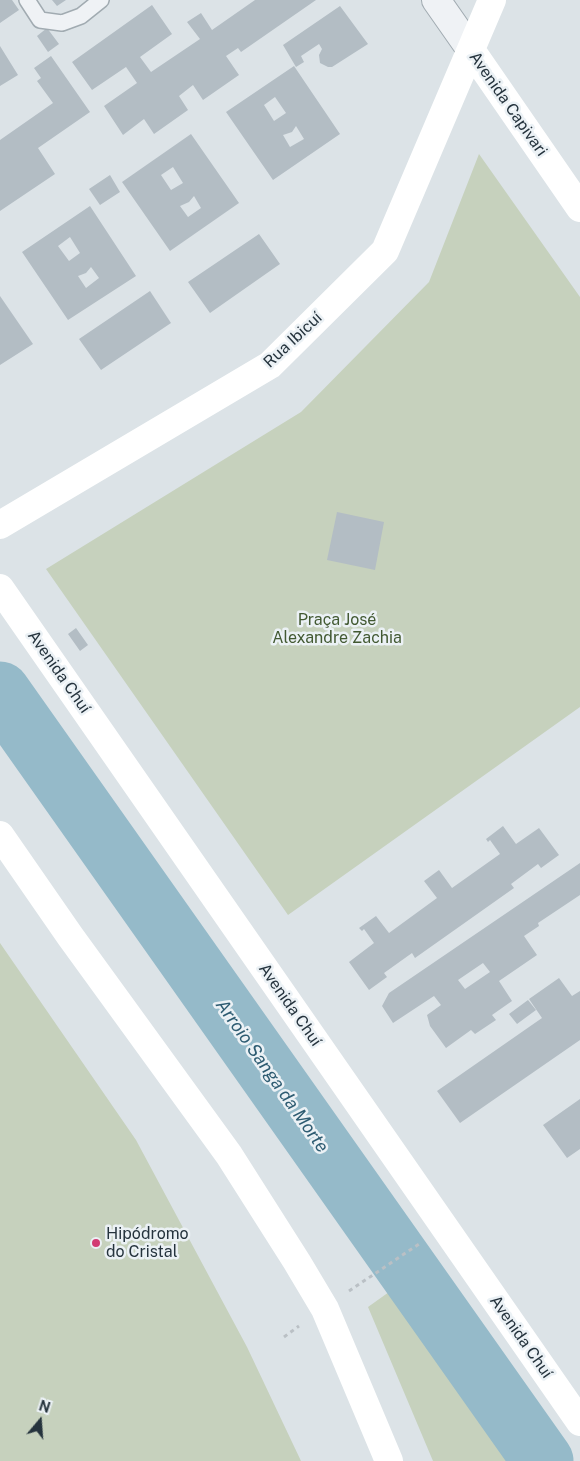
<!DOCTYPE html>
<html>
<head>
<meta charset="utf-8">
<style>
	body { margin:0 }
	#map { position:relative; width:580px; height:1461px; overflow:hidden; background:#dce3e7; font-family:"Public Sans",sans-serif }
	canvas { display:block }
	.north { position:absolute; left:15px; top:1396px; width:50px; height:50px; -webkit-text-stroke:4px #ebf1f5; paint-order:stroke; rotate:18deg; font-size:14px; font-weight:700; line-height:20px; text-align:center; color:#25333d }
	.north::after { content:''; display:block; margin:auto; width:18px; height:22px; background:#25333d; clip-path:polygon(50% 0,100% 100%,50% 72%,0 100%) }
</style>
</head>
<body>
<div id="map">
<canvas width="580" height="1461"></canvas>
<div class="north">N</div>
</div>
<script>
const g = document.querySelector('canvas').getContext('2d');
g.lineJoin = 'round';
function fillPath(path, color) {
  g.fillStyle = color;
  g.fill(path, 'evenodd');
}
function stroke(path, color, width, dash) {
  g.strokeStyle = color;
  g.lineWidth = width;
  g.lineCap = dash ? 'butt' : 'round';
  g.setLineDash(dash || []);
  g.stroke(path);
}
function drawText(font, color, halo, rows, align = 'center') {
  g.font = font + ' "Public Sans",sans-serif';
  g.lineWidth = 5;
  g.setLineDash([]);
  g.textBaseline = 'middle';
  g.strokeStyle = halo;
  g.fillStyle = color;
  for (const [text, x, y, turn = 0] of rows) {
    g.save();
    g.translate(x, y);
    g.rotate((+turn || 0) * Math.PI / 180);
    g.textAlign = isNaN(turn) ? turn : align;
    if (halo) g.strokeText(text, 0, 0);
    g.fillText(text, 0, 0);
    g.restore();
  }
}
const green = new Path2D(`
	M 479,154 L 580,297 L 580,707 L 288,915 L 46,569 L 301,412 L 429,282 Z
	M 0,943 L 136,1140 L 247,1347 L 301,1461 L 0,1461 Z
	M 389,1292 L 508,1461 L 433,1461 L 368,1307 Z`);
const river = new Path2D(`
	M 0,692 L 543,1461`);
const building = new Path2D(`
	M 0,0 L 12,0 L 19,10 L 0,23 Z
	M 52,0 L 66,0 L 57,6 Z
	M 255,0 L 316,0 L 241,52 L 238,48 L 226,56 L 239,75 L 203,100 L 193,85 L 179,96 L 188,110 L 154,134 L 144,119 L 123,135 L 104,106 L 137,83 L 126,67 L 92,90 L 72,62 L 152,5 L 172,34 L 140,57 L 151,72 L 200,39 L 187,22 L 201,13 L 212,30 Z
	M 340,6 L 368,44 L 332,67 L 328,67 L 320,63 L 319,55 L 322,49 L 319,44 L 301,56 L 304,62 L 296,67 L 283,45 Z
	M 47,28 L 59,44 L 48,52 L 37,36 Z
	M 0,46 L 18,75 L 0,86 Z
	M 51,56 L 90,112 L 38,148 L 55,174 L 0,211 L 0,140 L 53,103 L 37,81 L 41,78 L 34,68 Z
	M 294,66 L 340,134 L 273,180 L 226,112 ZM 275,97 L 286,113 L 274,121 L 264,105 ZM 296,126 L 304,139 L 290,147 L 283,135 L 292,132 Z
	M 191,134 L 239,203 L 170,251 L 122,182 ZM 173,167 L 183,183 L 171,190 L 161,175 ZM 194,196 L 201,208 L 188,217 L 180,206 L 189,202 Z
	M 110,175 L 120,192 L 100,205 L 89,189 Z
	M 90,206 L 136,276 L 68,320 L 22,252 ZM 70,237 L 80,253 L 69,261 L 58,246 ZM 91,267 L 99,278 L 86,288 L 78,276 L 86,273 Z
	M 259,234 L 280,264 L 210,313 L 188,282 Z
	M 150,291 L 171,323 L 101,370 L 79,339 Z
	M 0,296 L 33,344 L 0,365 Z
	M 337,512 L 384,522 L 375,570 L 327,560 Z
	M 76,628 L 88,645 L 80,651 L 68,634 Z
	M 503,826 L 516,844 L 539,828 L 559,855 L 541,868 L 538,864 L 511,884 L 514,888 L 415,958 L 412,953 L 384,973 L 387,977 L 369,990 L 349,962 L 374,943 L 364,929 L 362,931 L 359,928 L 376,916 L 389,933 L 437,898 L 424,881 L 439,870 L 452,888 L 500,854 L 490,840 L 488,842 L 486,839 Z
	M 580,863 L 580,895 L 538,923 L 539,926 L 524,936 L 537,955 L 499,981 L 512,1001 L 492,1015 L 496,1020 L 475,1034 L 471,1030 L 446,1048 L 430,1026 L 427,1015 L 441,1005 L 434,996 L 393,1023 L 382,1006 L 389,993 ZM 483,963 L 490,972 L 465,989 L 458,980 Z
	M 559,978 L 572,996 L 580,991 L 580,1040 L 460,1123 L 437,1091 L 542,1018 L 529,999 Z
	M 528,1000 L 536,1010 L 517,1024 L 509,1014 Z
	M 580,1099 L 580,1149 L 567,1158 L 543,1125 Z`);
const path = new Path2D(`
	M 349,1291 L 419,1244
	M 284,1337 L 299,1326`);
const lane = new Path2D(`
	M 27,0 L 40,20 L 62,23 L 81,16 L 101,0`);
const street = new Path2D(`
	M 436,0 L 471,50`);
const secondary = new Path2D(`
	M 471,50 L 580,208
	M 0,525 L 270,365 L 385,251 L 492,0
	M 0,588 L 580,1422
	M 0,835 L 70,936 L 229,1155 L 297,1262 L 325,1309 L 389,1461`);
const markers = [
	[96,1243,5,"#d23b73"]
];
const streetNames = [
	["Avenida Capivari",508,104,55],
	["Rua Ibicuí",293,340,-43],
	["Avenida Chuí",59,672,55],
	["Avenida Chuí",290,1005,55],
	["Avenida Chuí",521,1337,55]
];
const parkNames = [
	["Praça José",337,620],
	["Alexandre Zachia",337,638]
];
const poiNames = [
	["Hipódromo",106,1234],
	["do Cristal",106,1252]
];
const waterNames = [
	["Arroio Sanga da Morte",272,1076,55]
];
fillPath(green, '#c6d1bd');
stroke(river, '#95bac9', 61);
fillPath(building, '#b3bdc4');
stroke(lane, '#a1abb1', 18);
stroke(street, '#a1abb1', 30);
stroke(path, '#bac0c5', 3, [4, 4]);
stroke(lane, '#eff2f5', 15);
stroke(street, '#eff2f5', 28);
stroke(secondary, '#fff', 28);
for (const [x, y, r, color] of markers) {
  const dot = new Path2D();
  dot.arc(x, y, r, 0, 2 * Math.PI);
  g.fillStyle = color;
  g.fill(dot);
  stroke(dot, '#ebf1f5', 2);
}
drawText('16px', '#25333d', '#ebf1f5', streetNames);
drawText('16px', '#425932', '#ebf1f5', parkNames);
drawText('16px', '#25333d', '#ebf1f5', poiNames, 'left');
drawText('italic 18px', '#2e5c72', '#ebf1f5', waterNames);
</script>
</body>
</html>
